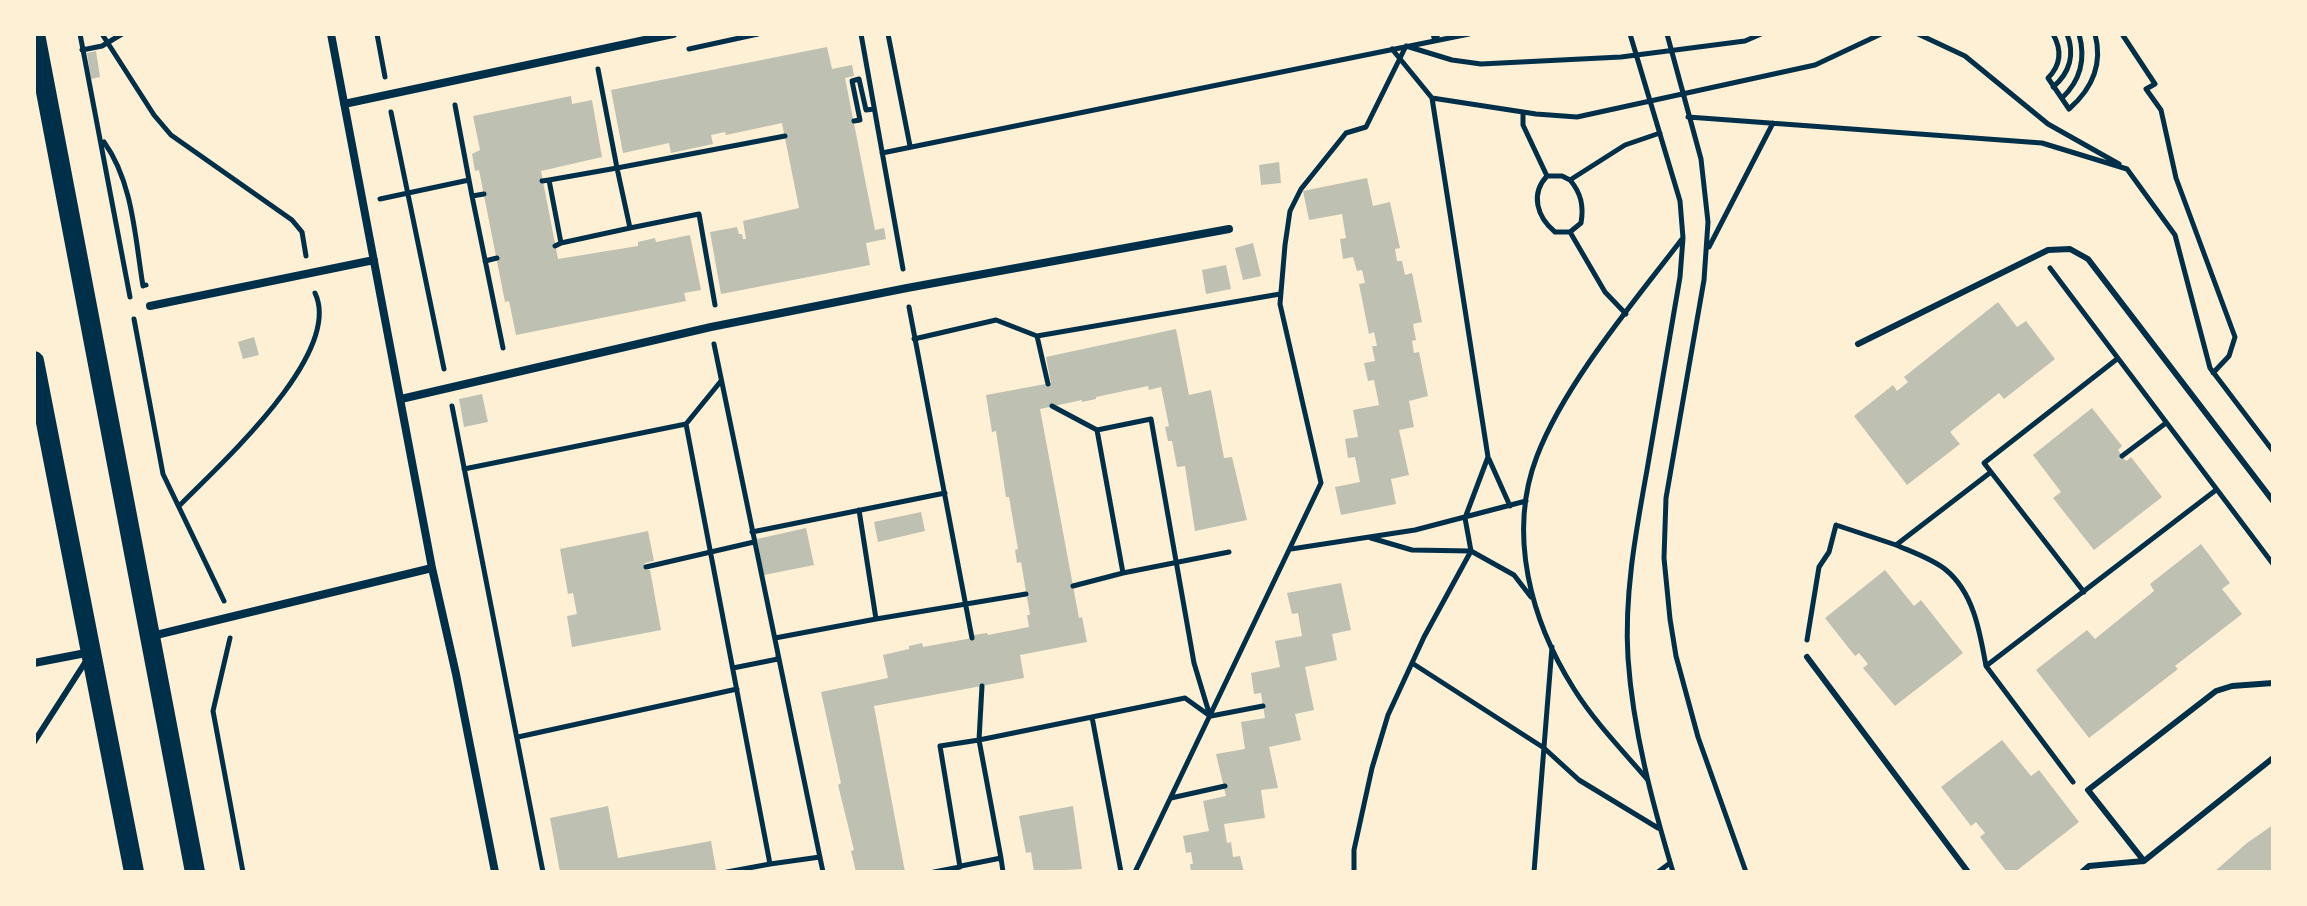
<!DOCTYPE html>
<html>
<head>
<meta charset="utf-8">
<style>
	body { margin:0 }
	#map { position:relative; width:2307px; height:906px; overflow:hidden; background:#fdf0d5; font-family:"Nunito Sans",sans-serif }
	canvas { display:block }
	.frame { position:absolute; inset:0; border:36px solid #fdf0d5; pointer-events:none }
</style>
</head>
<body>
<div id="map">
<canvas width="2307" height="906"></canvas>
<div class="frame"></div>
</div>
<script>
const g = document.querySelector('canvas').getContext('2d');
g.lineJoin = 'round';
function fillPath(path, color) {
  g.fillStyle = color;
  g.fill(path, 'evenodd');
}
function stroke(path, color, width, dash) {
  g.strokeStyle = color;
  g.lineWidth = width;
  g.lineCap = dash ? 'butt' : 'round';
  g.setLineDash(dash || []);
  g.stroke(path);
}
const building = new Path2D(`
	M 827,47 L 832,69 L 852,65 L 854,76 L 845,78 L 875,230 L 884,228 L 886,239 L 866,243 L 870,265 L 721,294 L 710,232 L 737,227 L 739,234 L 742,234 L 743,239 L 746,239 L 743,221 L 799,208 L 782,123 L 726,135 L 725,132 L 711,135 L 713,144 L 671,153 L 669,143 L 623,153 L 611,90 Z
	M 96,51 L 100,77 L 91,79 L 87,53 Z
	M 571,96 L 572,104 L 592,100 L 602,157 L 541,171 L 558,259 L 638,246 L 638,242 L 655,238 L 656,242 L 690,235 L 701,290 L 684,293 L 686,301 L 516,335 L 509,301 L 505,302 L 479,170 L 475,171 L 472,154 L 480,150 L 473,116 Z
	M 1279,162 L 1281,183 L 1261,185 L 1259,165 Z
	M 1367,178 L 1373,206 L 1390,202 L 1400,248 L 1395,249 L 1397,261 L 1402,261 L 1405,275 L 1412,273 L 1422,322 L 1413,324 L 1416,340 L 1412,341 L 1414,353 L 1419,352 L 1428,396 L 1409,401 L 1414,427 L 1399,430 L 1409,475 L 1391,479 L 1396,504 L 1341,515 L 1335,487 L 1360,482 L 1355,457 L 1348,458 L 1345,439 L 1358,437 L 1353,410 L 1379,405 L 1374,380 L 1368,381 L 1364,363 L 1375,361 L 1372,346 L 1377,346 L 1374,332 L 1369,334 L 1359,284 L 1365,283 L 1362,270 L 1357,271 L 1353,257 L 1343,259 L 1340,239 L 1346,238 L 1342,214 L 1309,220 L 1303,191 Z
	M 1253,243 L 1261,276 L 1243,280 L 1235,248 Z
	M 1226,265 L 1231,289 L 1206,294 L 1202,270 Z
	M 1998,302 L 2017,327 L 2026,321 L 2055,359 L 2004,399 L 1999,393 L 1950,432 L 1960,444 L 1907,485 L 1854,416 L 1893,385 L 1897,391 L 1908,382 L 1904,377 Z
	M 1176,329 L 1189,395 L 1211,390 L 1224,458 L 1232,457 L 1247,520 L 1195,531 L 1185,466 L 1177,467 L 1172,441 L 1168,441 L 1165,427 L 1169,426 L 1161,387 L 1149,390 L 1148,386 L 1096,397 L 1096,399 L 1082,402 L 1082,400 L 1040,409 L 1079,618 L 1082,617 L 1087,642 L 1020,655 L 1024,678 L 874,706 L 905,872 L 856,872 L 851,851 L 854,850 L 838,785 L 841,783 L 821,692 L 888,678 L 883,655 L 909,649 L 909,646 L 922,643 L 923,647 L 972,638 L 974,635 L 987,633 L 988,635 L 1029,627 L 1027,615 L 1030,615 L 1021,562 L 1017,563 L 1015,550 L 1018,549 L 1009,497 L 1006,497 L 996,431 L 992,432 L 986,395 L 1051,383 L 1046,357 Z
	M 254,337 L 259,355 L 243,359 L 238,342 Z
	M 482,394 L 488,422 L 464,427 L 459,399 Z
	M 2092,408 L 2122,446 L 2118,450 L 2122,456 L 2126,461 L 2131,457 L 2162,497 L 2094,550 L 2053,498 L 2061,492 L 2033,455 Z
	M 921,512 L 925,531 L 878,542 L 874,522 Z
	M 806,528 L 814,565 L 764,575 L 757,539 Z
	M 648,531 L 654,561 L 645,563 L 646,570 L 650,570 L 661,630 L 572,647 L 567,616 L 577,614 L 573,593 L 568,594 L 560,549 Z
	M 2201,544 L 2230,583 L 2222,589 L 2242,614 L 2175,666 L 2178,669 L 2089,738 L 2036,670 L 2087,630 L 2095,639 L 2154,591 L 2150,584 Z
	M 1885,570 L 1914,606 L 1921,600 L 1963,653 L 1895,706 L 1863,668 L 1868,664 L 1859,653 L 1855,656 L 1825,618 Z
	M 1341,583 L 1351,630 L 1332,634 L 1337,660 L 1305,667 L 1314,710 L 1295,714 L 1301,740 L 1269,747 L 1278,788 L 1261,790 L 1265,818 L 1224,824 L 1227,843 L 1231,842 L 1233,857 L 1240,856 L 1244,872 L 1191,872 L 1190,864 L 1193,864 L 1191,852 L 1186,853 L 1183,836 L 1209,831 L 1203,801 L 1226,796 L 1216,754 L 1245,749 L 1241,722 L 1265,718 L 1261,693 L 1254,694 L 1251,673 L 1280,667 L 1275,641 L 1302,636 L 1298,613 L 1292,614 L 1287,593 Z
	M 2002,740 L 2031,776 L 2039,770 L 2079,822 L 2015,872 L 2007,872 L 1980,837 L 1985,833 L 1976,822 L 1971,826 L 1941,787 Z
	M 608,806 L 618,858 L 711,841 L 716,870 L 560,872 L 550,818 Z
	M 1073,806 L 1082,869 L 1034,872 L 1031,852 L 1026,853 L 1019,816 Z
	M 2273,825 L 2273,872 L 2214,872 L 2247,843 Z`);
const path = new Path2D(`
	M 80,34 L 130,297
	M 102,34 L 154,115 L 171,135 L 292,220 L 302,232 L 306,256
	M 377,34 L 385,77
	M 861,34 L 903,269
	M 888,34 L 910,146
	M 1433,34 L 1435,41 L 1438,34
	M 1630,34 L 1680,201 L 1683,238 L 1680,277 C 1669,341 1658,405 1647,470 C 1636,531 1624,595 1628,658 C 1633,730 1652,802 1673,872
	M 1667,34 L 1701,159 L 1708,222 L 1704,280 L 1666,498 L 1664,558 L 1670,619 L 1676,656 L 1698,737 L 1746,872
	M 1918,34 L 1965,56 L 2048,124 L 2119,164
	M 2053,34 C 2062,50 2061,65 2048,78 L 2069,109 C 2092,89 2103,64 2095,34
	M 2122,34 L 2155,84 L 2146,89 L 2161,110 L 2176,178 L 2235,337 L 2229,356 L 2213,373
	M 689,49 L 758,34
	M 1392,49 L 1432,98 L 1536,114 L 1577,117 L 1815,65 L 1881,34
	M 82,50 L 102,46 L 122,34
	M 2053,87 C 2070,73 2075,54 2067,34
	M 2062,98 C 2081,80 2086,59 2079,34
	M 391,112 L 444,369
	M 1523,112 L 1523,125 L 1547,176
	M 1688,117 L 2042,143 L 2127,169 L 2175,235 L 2210,368 L 2273,451
	M 854,121 L 860,120 L 852,81 L 859,79 L 866,110 L 874,109
	M 104,142 C 133,182 135,238 143,286 L 146,285
	M 882,153 L 1469,34
	M 469,180 L 472,196 L 484,194
	M 549,180 L 617,168 L 598,69
	M 1570,180 C 1581,193 1584,206 1581,223 L 1570,232
	M 542,181 L 549,180 L 561,243 L 555,246
	M 472,196 L 503,348
	M 380,199 L 469,180 L 455,105
	M 630,228 L 699,214 L 715,305
	M 561,243 L 630,228 L 617,168 L 785,136
	M 1709,247 L 1773,123
	M 485,261 L 497,258
	M 2050,268 L 2273,564
	M 909,307 L 972,638
	M 1626,314 L 1605,292 L 1570,232 L 1555,232 C 1537,217 1530,194 1547,176 L 1562,176 L 1570,180 L 1625,145 L 1660,133
	M 134,319 L 163,474 L 224,601
	M 1037,336 L 1280,294
	M 914,339 L 996,320 L 1037,336 L 1048,384
	M 714,344 L 823,872
	M 452,406 L 543,872
	M 1052,406 L 1097,430 L 1123,573
	M 686,424 L 721,381
	M 2122,456 L 2166,423
	M 1489,459 L 1510,506
	M 464,469 L 686,424 L 770,864 L 727,872
	M 179,506 C 218,466 344,354 315,293
	M 859,510 L 876,619 L 1026,594
	M 752,532 L 945,493
	M 1371,538 L 1412,550 L 1471,551 L 1514,575 L 1531,597
	M 1896,545 C 1912,552 1933,559 1946,570 C 1974,593 1980,633 1986,666
	M 1291,549 L 1415,530 L 1526,501
	M 646,567 L 754,542
	M 1073,586 L 1123,573 L 1229,552
	M 2084,592 L 1984,463 L 2117,359
	M 230,638 L 213,711 L 243,872
	M 775,638 L 876,619
	M 1807,640 L 1819,567 L 1829,552 L 1836,525 L 1896,545 L 1991,472
	M 1412,663 L 1544,748 L 1579,780 L 1658,828
	M 733,668 L 778,659 L 778,655
	M 982,686 L 979,740 L 1092,717 L 1121,872
	M 1211,716 L 1263,706
	M 1092,717 L 1185,698 L 1210,716 L 1194,663 L 1151,419 L 1097,430
	M 518,737 L 737,689
	M 1647,779 C 1622,750 1594,721 1574,689 C 1531,621 1507,534 1537,456 C 1565,383 1634,302 1682,239
	M 2073,782 L 1986,666 L 2216,490
	M 1171,798 L 1225,786
	M 770,864 L 820,857
	M 961,866 L 1001,858 L 1003,872
	M 934,872 L 960,867 L 940,746 L 979,740 L 1001,858
	M 1135,872 L 1321,483 L 1280,304 L 1285,245 L 1290,211 L 1301,189 L 1346,133 L 1366,127 L 1406,46 L 1452,60 L 1481,64 L 1621,57 L 1745,41 L 1761,34
	M 1354,872 L 1354,850 L 1372,768 L 1388,715 L 1424,637 L 1471,551 L 1465,518 L 1488,457 L 1432,98
	M 1534,872 L 1552,647
	M 1658,872 L 1670,863`);
const service = new Path2D(`
	M 1858,344 L 2048,250 L 2070,249 L 2088,259 L 2273,501
	M 1807,657 L 1968,872
	M 34,742 L 88,658
	M 2144,861 L 2088,790 L 2216,691 L 2232,686 L 2273,683
	M 2082,872 L 2089,866 L 2144,861 L 2273,758`);
const minor = new Path2D(`
	M 331,34 L 432,568 L 456,674 L 495,872
	M 344,104 L 673,34
	M 150,306 L 374,260
	M 401,399 L 711,327 L 907,288 L 1229,229
	M 152,636 L 432,568
	M 34,663 L 91,652`);
const primary = new Path2D(`
	M 35,34 L 195,872
	M 34,361 L 134,872`);
fillPath(building, '#bec0b2');
stroke(path, '#003049', 5);
stroke(service, '#003049', 6);
stroke(minor, '#003049', 8);
stroke(primary, '#003049', 20);
</script>
</body>
</html>
